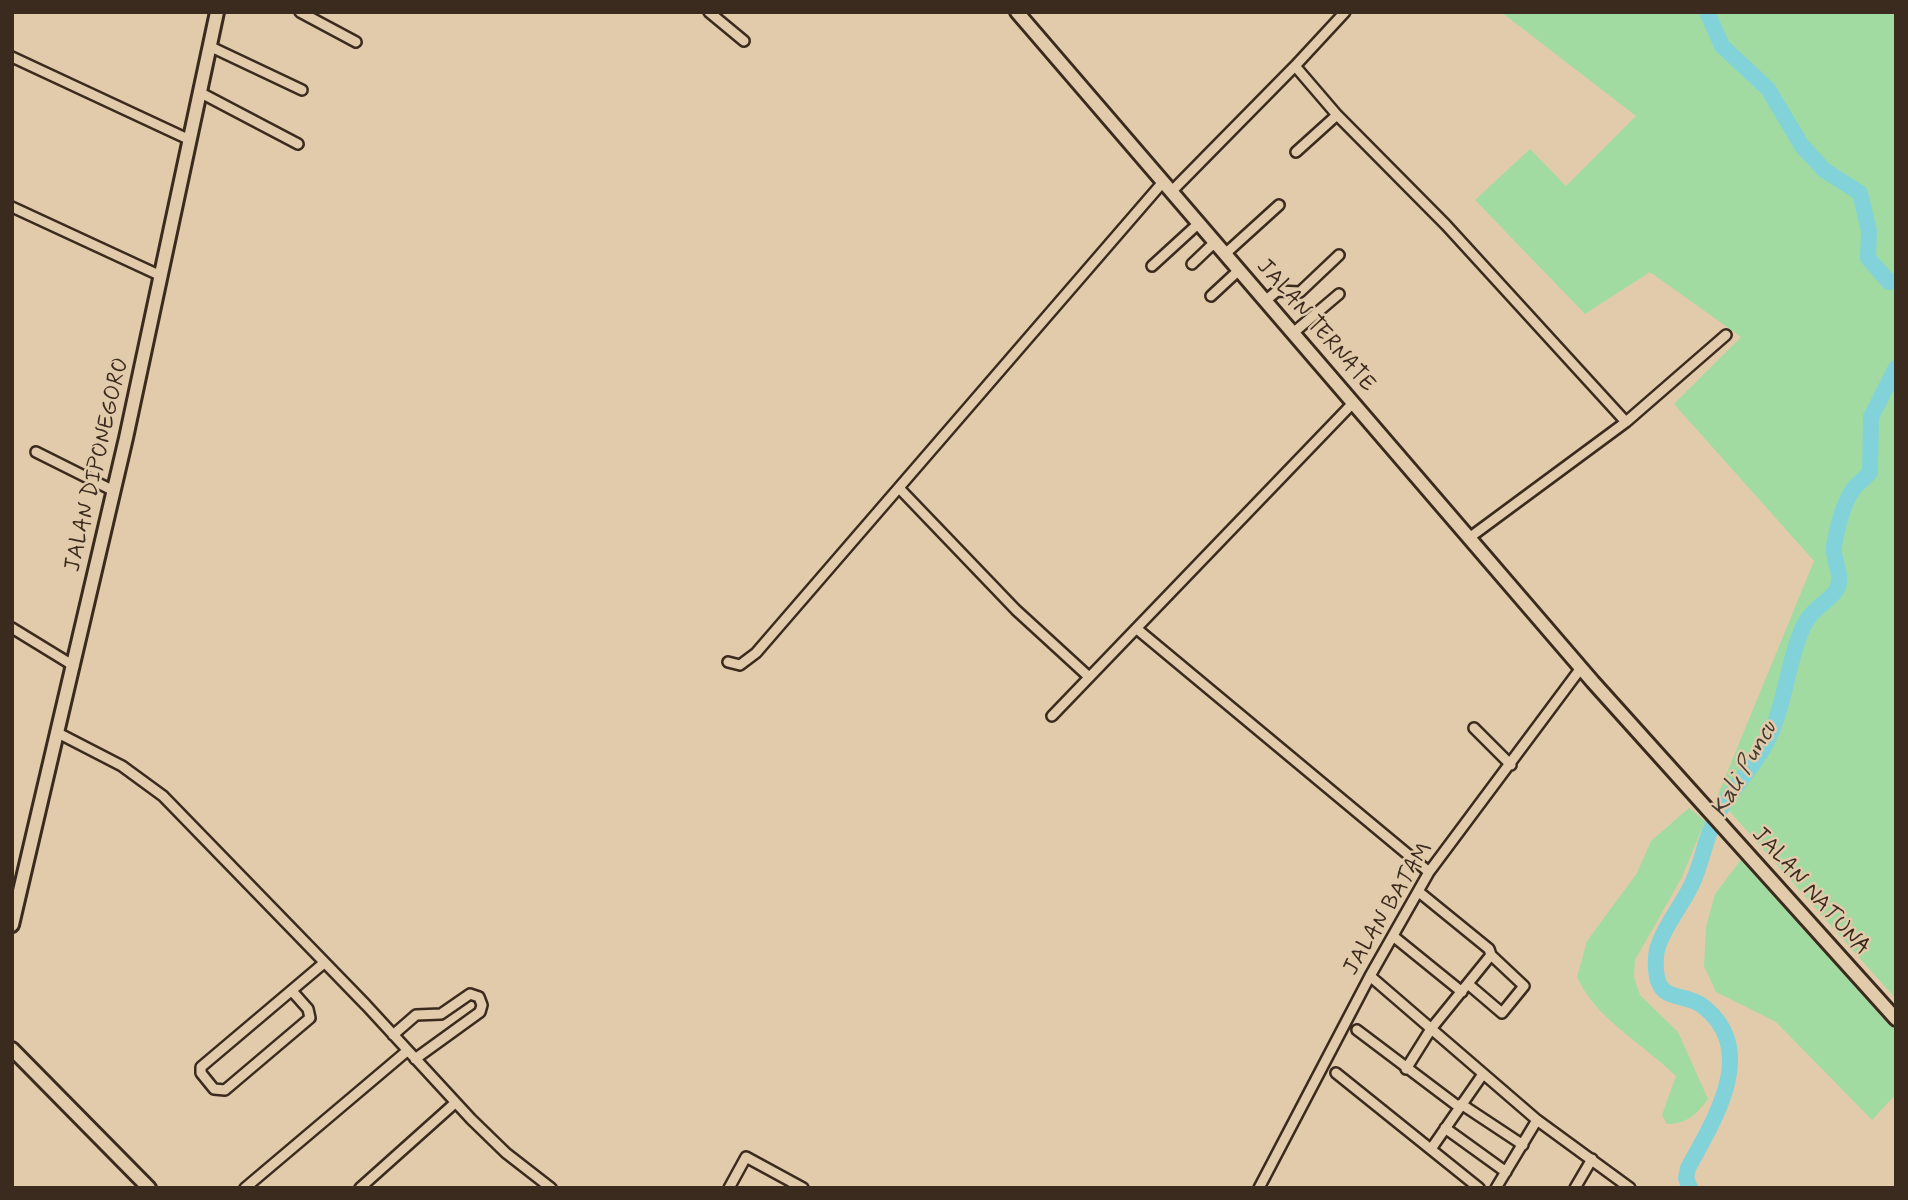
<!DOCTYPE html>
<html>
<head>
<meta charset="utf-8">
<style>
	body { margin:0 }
	#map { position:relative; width:1908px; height:1200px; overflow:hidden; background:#e1cbab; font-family:Mynerve,sans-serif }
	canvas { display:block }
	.frame { position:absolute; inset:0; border:14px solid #3b2a1e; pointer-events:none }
</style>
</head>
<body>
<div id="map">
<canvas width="1908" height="1200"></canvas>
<div class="frame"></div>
</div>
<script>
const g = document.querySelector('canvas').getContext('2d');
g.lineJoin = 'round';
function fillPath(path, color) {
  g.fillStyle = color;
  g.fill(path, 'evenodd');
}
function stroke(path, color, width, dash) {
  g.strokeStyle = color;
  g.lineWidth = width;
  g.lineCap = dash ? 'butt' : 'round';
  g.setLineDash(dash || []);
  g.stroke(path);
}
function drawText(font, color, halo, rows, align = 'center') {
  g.font = font + ' Mynerve,sans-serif';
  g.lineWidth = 5;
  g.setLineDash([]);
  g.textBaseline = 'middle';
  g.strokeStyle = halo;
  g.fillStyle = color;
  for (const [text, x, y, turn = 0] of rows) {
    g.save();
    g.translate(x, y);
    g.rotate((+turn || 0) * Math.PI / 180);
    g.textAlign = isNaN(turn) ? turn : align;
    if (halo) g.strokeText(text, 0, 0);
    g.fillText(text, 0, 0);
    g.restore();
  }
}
const green = new Path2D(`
	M 1501,12 L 1896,12 L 1896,999 L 1717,797 L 1814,561 L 1674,404 L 1741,337 L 1650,272 L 1585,314 L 1475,200 L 1530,149 L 1566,186 L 1636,116 Z
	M 1689,808 L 1705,821 L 1682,877 L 1635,960 L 1634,977 L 1640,995 L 1678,1032 L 1708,1099 C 1697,1114 1687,1124 1667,1124 L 1662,1115 L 1676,1076 C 1644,1045 1595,1018 1577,977 L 1587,941 L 1637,873 L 1651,841 Z
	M 1743,857 L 1896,1029 L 1896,1094 L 1872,1120 L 1776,1022 L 1716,992 L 1704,966 L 1706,927 L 1715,894 Z`);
const river = new Path2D(`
	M 1707,12 L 1722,46 L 1768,89 L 1802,146 L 1824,170 L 1860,193 L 1869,231 L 1868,258 L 1889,282 L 1896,281
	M 1690,1188 L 1686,1178 L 1688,1168 C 1714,1120 1759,1051 1704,1007 C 1682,989 1653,1008 1656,957 C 1656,938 1682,905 1691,886 C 1702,864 1705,838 1716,817 C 1732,787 1758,764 1771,733 C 1786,699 1788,660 1803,627 C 1810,611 1825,604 1835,592 C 1846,577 1832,562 1834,546 C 1837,529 1843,505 1852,491 C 1856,484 1865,479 1870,472 L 1871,417 L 1896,368`);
const street = new Path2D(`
	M 300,12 L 356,42
	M 709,12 L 744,41
	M 1345,12 L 1295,66 L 1337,115 L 1446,225 L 1626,422
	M 209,46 L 302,90
	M 12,57 L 190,140
	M 201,93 L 298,144
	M 1296,152 L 1337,115
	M 1171,192 L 1295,66
	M 12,207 L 161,276
	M 1225,254 L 1279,205
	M 1192,264 L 1215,242
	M 1152,266 L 1199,223
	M 1211,296 L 1239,270
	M 1265,301 L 1277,291 L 1300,292 L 1339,255
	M 1293,333 L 1339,294
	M 36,452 L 114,491
	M 899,488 L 1016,610 L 1088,676
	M 1469,538 L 1626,422 L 1726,335
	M 12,628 L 74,666
	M 1137,629 L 1429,872
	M 728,662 L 740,665 L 756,653 L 1163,182
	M 1052,716 L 1353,403
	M 1474,728 L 1511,765
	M 58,733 L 122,766 L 163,796 L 366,1005 L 471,1119 L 506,1153 L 551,1188
	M 1419,892 L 1489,949 L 1491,955 L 1524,986 L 1502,1013 L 1468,984
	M 1393,936 L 1462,992
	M 1370,976 L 1537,1120 L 1630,1188
	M 292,991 L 308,1009 L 310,1018 L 225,1090 L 214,1089 L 201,1073 L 201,1067 L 324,963
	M 1357,1030 L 1459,1107
	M 393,1035 L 416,1015 L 441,1014 L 470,994 L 479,997 L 482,1005 L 480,1012 L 415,1059
	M 1406,1069 L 1431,1029 L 1491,955
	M 1336,1073 L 1479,1188
	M 1461,1104 L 1523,1145
	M 1445,1128 L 1506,1172
	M 1431,1149 L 1483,1074
	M 245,1188 L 407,1051
	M 360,1188 L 455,1103
	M 729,1188 L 746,1157 L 803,1188
	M 1259,1188 L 1370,976 L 1429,872 L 1581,668
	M 1496,1188 L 1537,1120
	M 1575,1188 L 1592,1159`);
const secondary = new Path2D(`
	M 1017,12 L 1593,682 L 1896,1019
	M 12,925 L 126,438 L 217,12
	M 12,1049 L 149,1188`);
const streetNames = [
	["JALAN TERNATE",1315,326,49],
	["JALAN DIPONEGORO",98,465,-77],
	["JALAN NATUNA",1810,892,48],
	["JALAN BATAM",1389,909,-59]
];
const waterNames = [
	["Kali Puncu",1745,770,-60]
];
fillPath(green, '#a2dba1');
stroke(river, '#81d3d9', 16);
stroke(street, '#3b2a1e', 14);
stroke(secondary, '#3b2a1e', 18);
stroke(street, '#e1cbab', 9);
stroke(secondary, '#e1cbab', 12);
drawText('23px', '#3b2a1e', '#e1cbab', streetNames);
drawText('italic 24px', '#423b31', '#e1cbab', waterNames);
</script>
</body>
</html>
